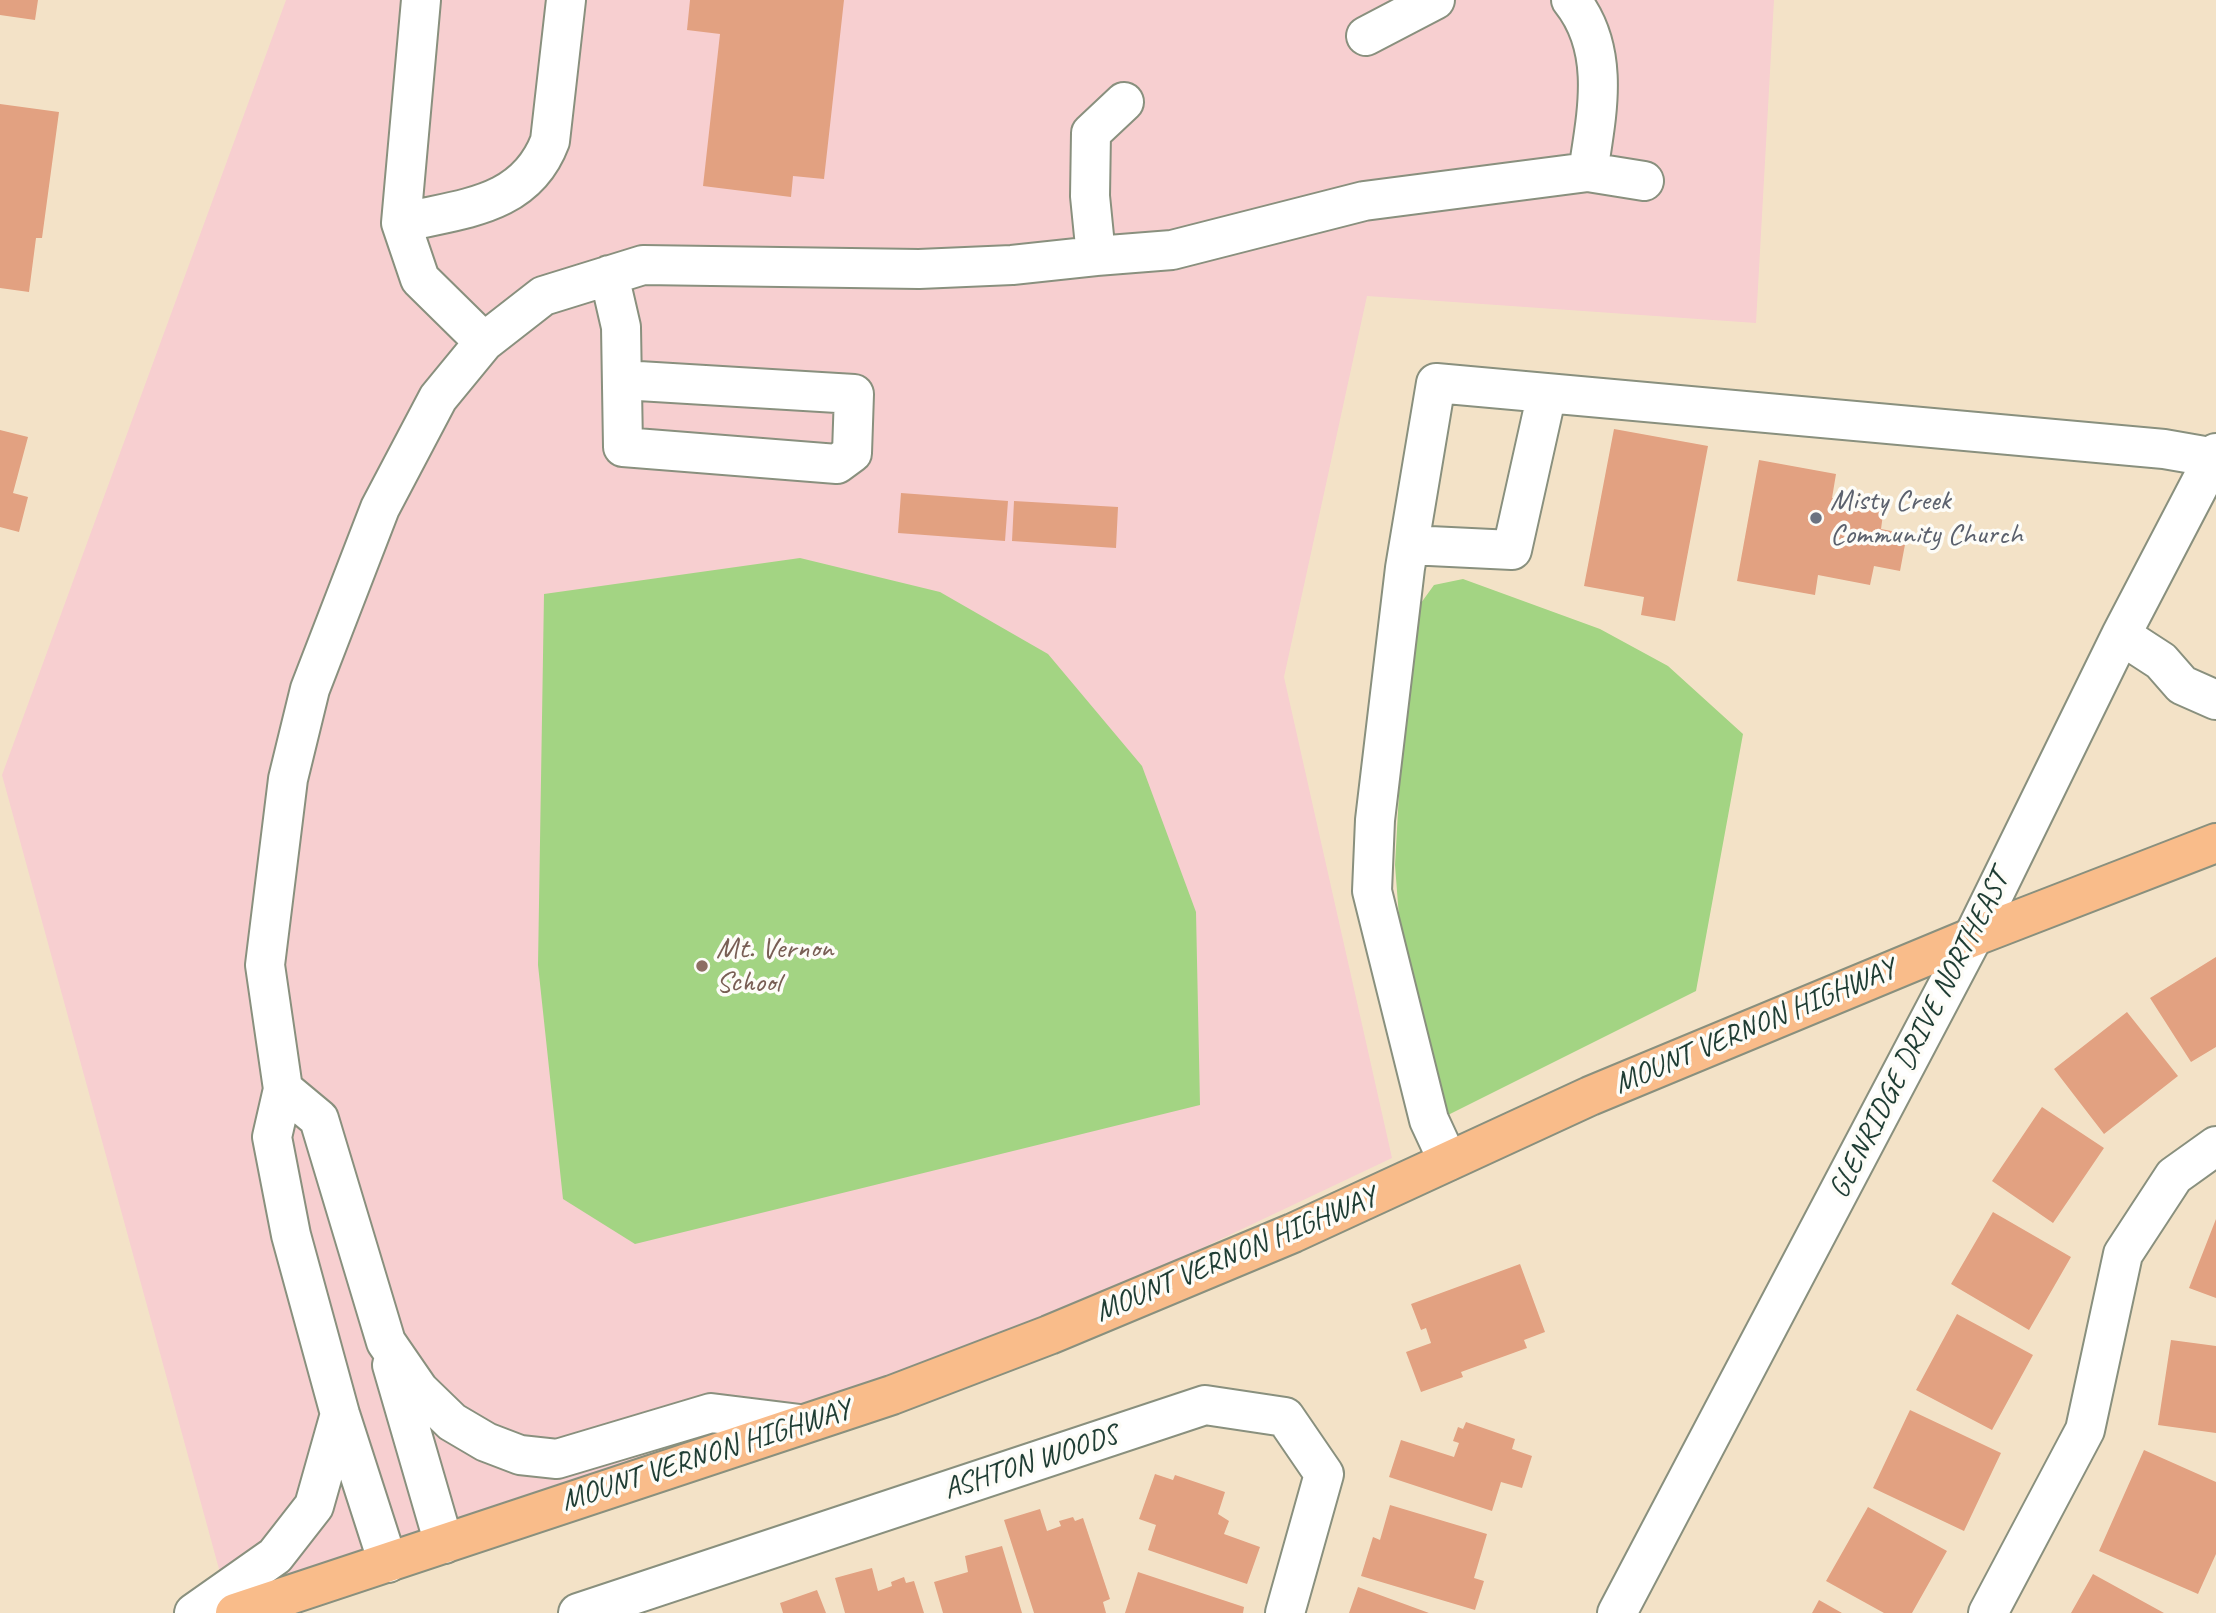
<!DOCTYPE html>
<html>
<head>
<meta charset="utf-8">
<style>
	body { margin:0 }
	canvas { display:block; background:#f3e2c7 }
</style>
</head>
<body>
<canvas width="2216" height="1613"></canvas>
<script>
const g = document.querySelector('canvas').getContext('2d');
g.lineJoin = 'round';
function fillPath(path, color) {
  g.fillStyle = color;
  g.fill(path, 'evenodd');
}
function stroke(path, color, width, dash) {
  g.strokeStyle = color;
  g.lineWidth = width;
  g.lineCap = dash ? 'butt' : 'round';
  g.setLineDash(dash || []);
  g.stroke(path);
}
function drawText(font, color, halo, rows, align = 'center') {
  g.font = font + ' Caveat,sans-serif';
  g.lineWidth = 7;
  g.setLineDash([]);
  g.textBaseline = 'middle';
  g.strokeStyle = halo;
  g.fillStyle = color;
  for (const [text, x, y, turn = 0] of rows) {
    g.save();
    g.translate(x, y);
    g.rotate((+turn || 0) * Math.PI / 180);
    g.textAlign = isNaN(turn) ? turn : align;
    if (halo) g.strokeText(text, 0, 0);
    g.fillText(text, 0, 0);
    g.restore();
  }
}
const built = new Path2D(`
	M 286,0 L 1774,0 L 1756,323 L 1367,296 L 1284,677 L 1392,1158 L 892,1395 L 231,1613 L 2,775 Z`);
const green = new Path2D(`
	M 800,558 L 940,592 L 1048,654 L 1142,766 L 1196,912 L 1200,1105 L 635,1244 L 563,1199 L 538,965 L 544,594 Z
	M 1463,579 L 1600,629 L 1668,666 L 1743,734 L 1696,991 L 1446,1116 L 1399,917 L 1395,865 L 1403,721 L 1421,603 L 1434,585 Z`);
const building = new Path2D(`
	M 0,0 L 38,0 L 35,20 L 0,15 Z
	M 690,0 L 844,0 L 824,179 L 793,176 L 791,197 L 703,186 L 720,34 L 687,30 Z
	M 0,104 L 59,112 L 42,238 L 36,238 L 29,292 L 0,288 Z
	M 1614,429 L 1708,446 L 1675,621 L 1641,615 L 1644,597 L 1584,586 Z
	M 0,430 L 28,437 L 13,493 L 28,497 L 19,532 L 0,527 Z
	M 1759,460 L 1836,474 L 1832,498 L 1884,507 L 1881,529 L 1907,534 L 1900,571 L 1874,566 L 1870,585 L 1818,575 L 1815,595 L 1737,581 Z
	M 901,493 L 1008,501 L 1005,541 L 898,533 Z
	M 1014,501 L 1118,507 L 1116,548 L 1012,541 Z
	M 2216,957 L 2216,1047 L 2191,1062 L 2150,998 Z
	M 2127,1012 L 2178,1076 L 2104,1134 L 2054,1069 Z
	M 2042,1107 L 2104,1148 L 2053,1223 L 1992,1181 Z
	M 1993,1212 L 2071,1257 L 2029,1330 L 1951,1284 Z
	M 2216,1219 L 2216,1298 L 2189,1288 Z
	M 1520,1264 L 1545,1332 L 1524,1340 L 1527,1348 L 1461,1372 L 1463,1377 L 1421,1392 L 1406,1352 L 1431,1343 L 1426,1328 L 1421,1330 L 1411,1304 Z
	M 1957,1314 L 2033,1355 L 1992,1430 L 1916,1390 Z
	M 2171,1340 L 2216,1346 L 2216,1433 L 2158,1425 Z
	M 1910,1410 L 2001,1453 L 1964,1531 L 1873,1488 Z
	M 1466,1422 L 1515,1439 L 1512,1449 L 1532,1456 L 1522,1488 L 1501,1482 L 1492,1511 L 1389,1477 L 1401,1440 L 1454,1457 L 1459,1443 L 1453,1441 L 1458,1427 L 1463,1429 Z
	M 2144,1450 L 2216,1482 L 2216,1554 L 2198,1594 L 2099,1551 Z
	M 1155,1474 L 1173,1480 L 1175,1475 L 1225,1492 L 1218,1514 L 1229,1521 L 1224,1534 L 1260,1547 L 1247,1584 L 1148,1550 L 1156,1525 L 1139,1519 Z
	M 1390,1505 L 1487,1534 L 1474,1578 L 1484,1581 L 1475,1610 L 1361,1576 L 1373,1537 L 1380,1540 Z
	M 1868,1507 L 1947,1551 L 1912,1613 L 1884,1613 L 1826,1581 Z
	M 1040,1509 L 1047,1531 L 1061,1526 L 1059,1521 L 1073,1517 L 1075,1521 L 1083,1518 L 1110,1599 L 1103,1602 L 1106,1613 L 1034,1613 L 1004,1520 Z
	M 1002,1546 L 1022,1613 L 943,1613 L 934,1582 L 968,1572 L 965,1556 Z
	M 872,1568 L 878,1591 L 892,1586 L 891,1582 L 904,1577 L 906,1583 L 914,1581 L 924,1613 L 845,1613 L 835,1578 Z
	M 1138,1572 L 1244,1607 L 1243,1613 L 1125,1613 Z
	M 2093,1574 L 2164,1613 L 2071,1613 Z
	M 1358,1587 L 1429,1613 L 1349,1613 Z
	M 817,1590 L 826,1613 L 783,1613 L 780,1603 Z
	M 1819,1600 L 1842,1613 L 1812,1613 Z`);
const minor = new Path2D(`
	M 421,0 L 401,223 L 420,279 L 484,342
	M 1571,0 C 1611,50 1597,113 1588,172 L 1644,181
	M 1366,36 L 1435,0
	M 401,223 C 462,208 525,207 550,141 L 566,0
	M 1096,256 L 1172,250 L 1364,201 L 1588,172
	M 609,275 L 621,327 L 623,447 L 837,464 L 852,453 L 854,394 L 622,380
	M 1409,545 L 1512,550 L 1547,393
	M 2121,635 L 2161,661 L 2182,685 L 2216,700
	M 283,1089 L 319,1119 L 386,1342 L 419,1390 L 452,1422 L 486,1442 L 520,1455 L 557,1459 L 711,1413 L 800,1424
	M 1448,1161 L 1429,1120 L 1372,891 L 1375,820 L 1405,568 L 1436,383 L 2164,449 L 2216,458
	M 392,1365 L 444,1544
	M 388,1563 L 340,1414 L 291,1235 L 272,1137 L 283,1089 L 265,965 L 288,779 L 310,689 L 380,508 L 438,398 L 484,342 L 543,296 L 643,265 L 919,269 L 1012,265 L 1096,256 L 1090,196 L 1091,133 L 1124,102
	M 194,1613 L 275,1556 L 314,1506 L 340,1414
	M 578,1613 L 1205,1405 L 1285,1417 L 1324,1474 L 1285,1613
	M 1617,1613 L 1973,937 L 2121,635 L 2216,453
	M 1988,1613 L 2085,1430 L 2123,1254 L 2174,1176 L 2216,1146`);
const major = new Path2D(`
	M 235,1613 L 892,1395 L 1049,1335 L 1293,1233 L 1590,1096 L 1973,937 L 2216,843`);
const markers = [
	[1816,518,7,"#6b7280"],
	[702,966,7,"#8d6e63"]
];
const worshipNames = [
	["Misty Creek",1830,501],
	["Community Church",1830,535]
];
const educationNames = [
	["Mt. Vernon",716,949],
	["School",716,983]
];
const streetNames = [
	["MOUNT VERNON HIGHWAY",1755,1027,-23],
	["GLENRIDGE DRIVE NORTHEAST",1920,1035,-63],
	["MOUNT VERNON HIGHWAY",1236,1255,-23],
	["MOUNT VERNON HIGHWAY",706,1456,-18],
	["ASHTON WOODS",1031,1463,-18]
];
fillPath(built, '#f7cfd0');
fillPath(green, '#a3d483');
fillPath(building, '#e2a181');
stroke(minor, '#89907e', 42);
stroke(major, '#89907e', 42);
stroke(minor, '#fff', 38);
stroke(major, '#f9bc8a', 38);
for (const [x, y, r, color] of markers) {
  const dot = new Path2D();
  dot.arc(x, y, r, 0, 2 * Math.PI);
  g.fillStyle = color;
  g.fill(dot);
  stroke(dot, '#fdfcf7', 2.5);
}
drawText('30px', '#5b616d', '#fdfcf7', worshipNames, 'left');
drawText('30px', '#785e54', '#fdfcf7', educationNames, 'left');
drawText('30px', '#1f3d34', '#fdfcf7', streetNames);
</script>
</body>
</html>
